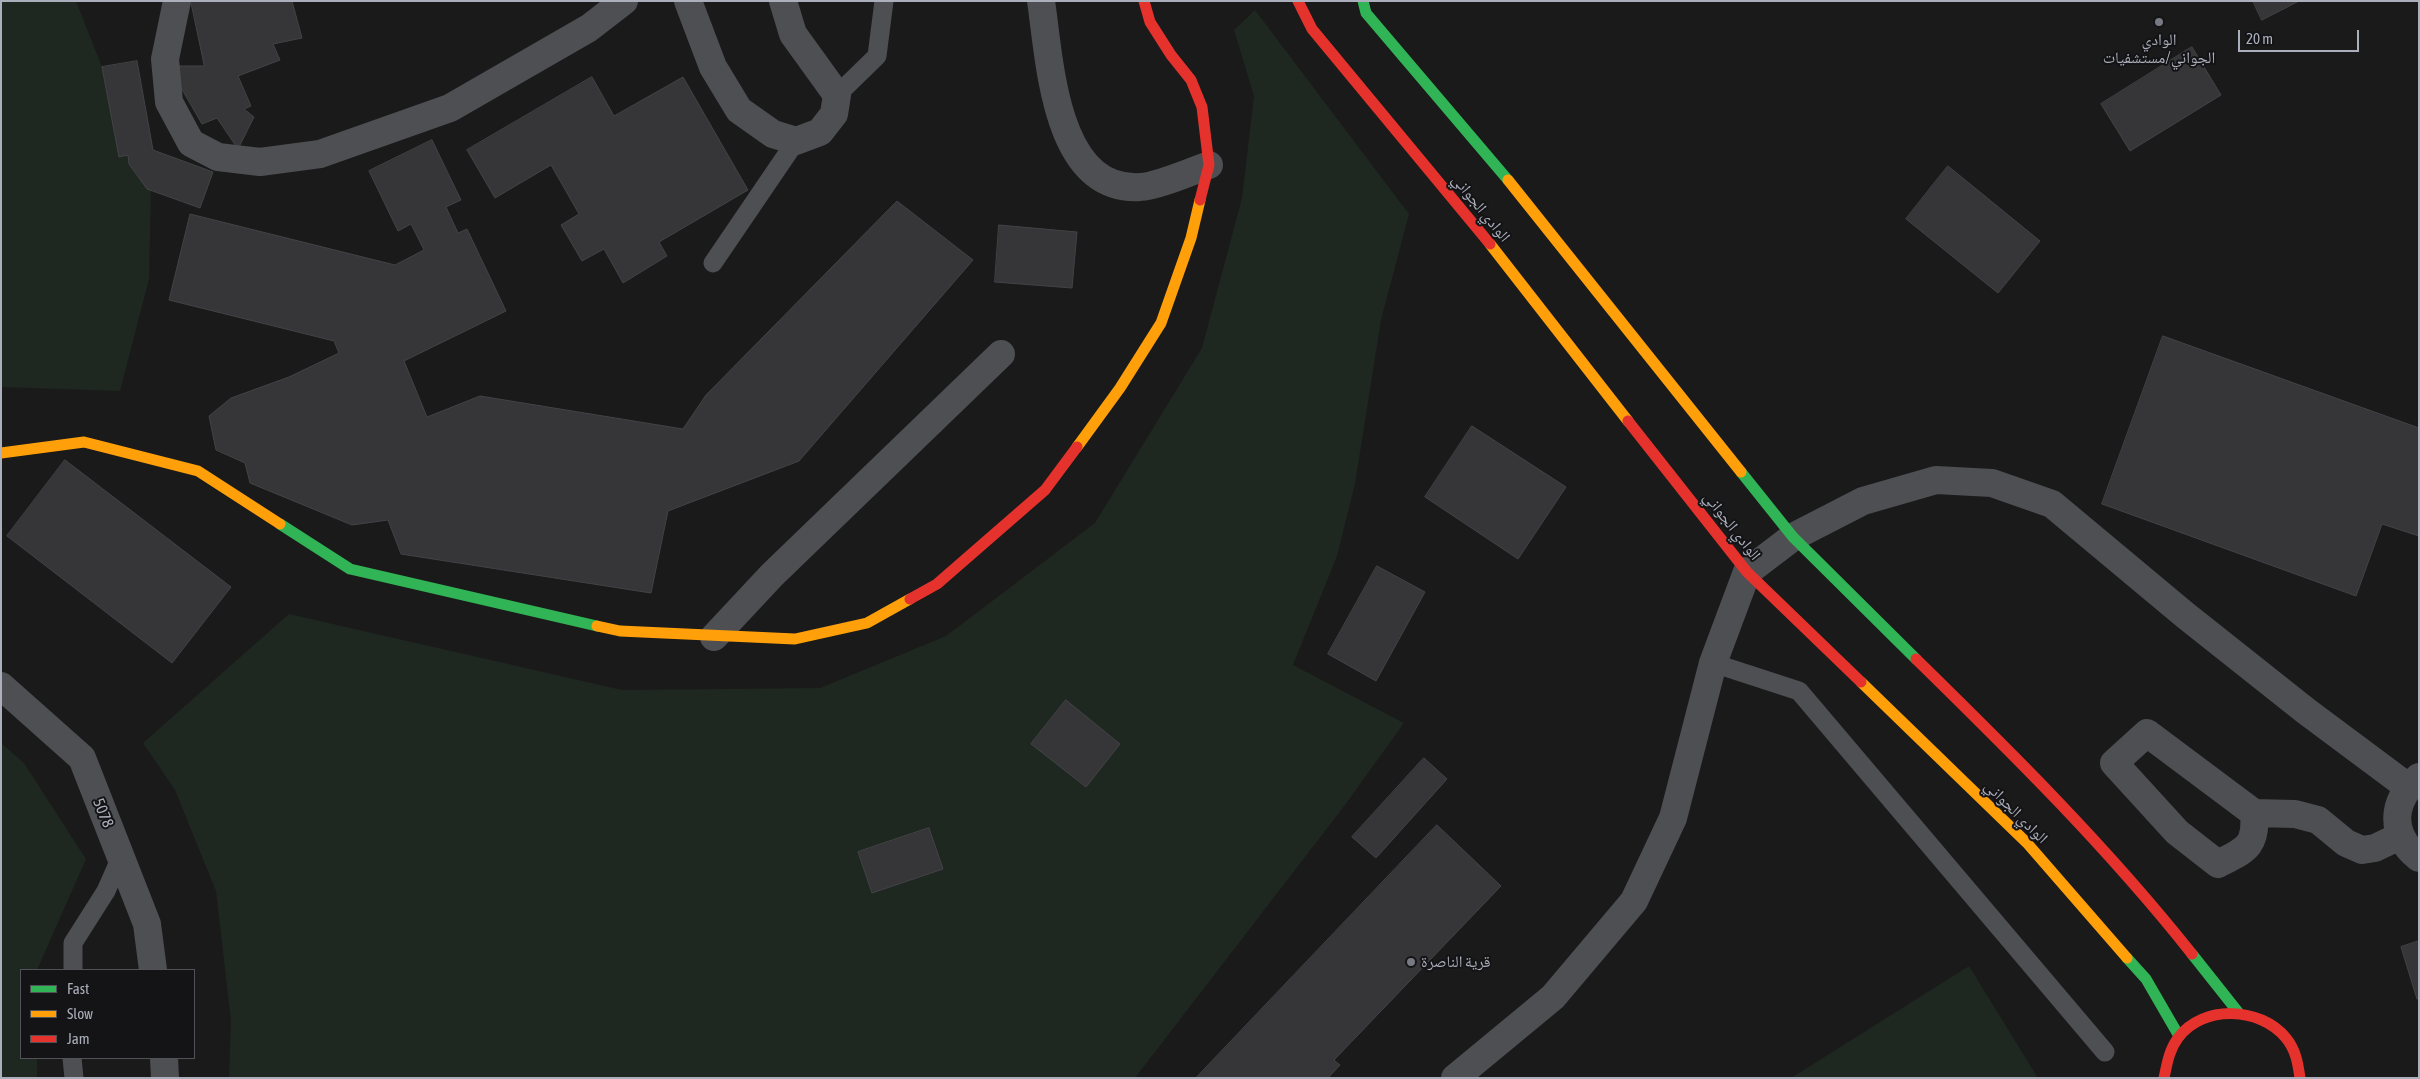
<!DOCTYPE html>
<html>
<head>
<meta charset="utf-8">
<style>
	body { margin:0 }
	#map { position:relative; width:2420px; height:1079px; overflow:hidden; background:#1a1a1a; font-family:"Asap Condensed",sans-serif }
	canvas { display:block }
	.frame { position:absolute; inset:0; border:2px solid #abaebb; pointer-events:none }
	.legend { position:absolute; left:20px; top:969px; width:175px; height:90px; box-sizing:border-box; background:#141416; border:1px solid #505258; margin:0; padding:6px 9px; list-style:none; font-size:15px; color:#abaebb }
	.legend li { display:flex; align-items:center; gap:10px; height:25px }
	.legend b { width:25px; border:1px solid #505258 }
	.scale { position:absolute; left:2238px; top:30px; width:121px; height:22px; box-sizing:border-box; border:2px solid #abaebb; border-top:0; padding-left:6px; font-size:15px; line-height:18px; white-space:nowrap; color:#abaebb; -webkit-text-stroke:4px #141416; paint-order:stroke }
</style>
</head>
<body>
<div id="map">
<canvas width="2420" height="1079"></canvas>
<div class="frame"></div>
<ul class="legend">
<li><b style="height:6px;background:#30b455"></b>Fast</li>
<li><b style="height:6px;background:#ff9f0a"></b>Slow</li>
<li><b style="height:6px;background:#e5322d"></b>Jam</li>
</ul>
<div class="scale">20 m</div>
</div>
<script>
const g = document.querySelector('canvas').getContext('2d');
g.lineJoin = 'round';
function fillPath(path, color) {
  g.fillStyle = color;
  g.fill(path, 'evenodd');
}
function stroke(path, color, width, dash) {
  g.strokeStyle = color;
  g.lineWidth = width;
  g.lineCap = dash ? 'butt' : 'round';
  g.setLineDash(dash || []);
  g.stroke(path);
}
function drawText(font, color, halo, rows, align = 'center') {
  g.font = font + ' "Asap Condensed","Noto Naskh Arabic",sans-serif';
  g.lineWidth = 4;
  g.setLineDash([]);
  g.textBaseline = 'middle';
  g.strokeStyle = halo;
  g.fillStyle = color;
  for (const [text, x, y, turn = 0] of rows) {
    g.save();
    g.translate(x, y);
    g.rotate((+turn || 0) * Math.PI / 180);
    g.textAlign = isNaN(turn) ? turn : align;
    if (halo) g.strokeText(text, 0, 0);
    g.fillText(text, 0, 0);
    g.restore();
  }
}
const green = new Path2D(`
	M 1,1 L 76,1 L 151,191 L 149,279 L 120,391 L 1,387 Z
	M 1255,10 L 1409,214 L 1381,320 L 1355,484 L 1337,556 L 1293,665 L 1404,723 L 1345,805 L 1135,1078 L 229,1078 L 231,1021 L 216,891 L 175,790 L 143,743 L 289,614 L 622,690 L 820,688 L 946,636 L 1095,523 L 1202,348 L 1242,198 L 1254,96 L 1234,30 Z
	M 1,743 L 24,763 L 86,859 L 37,970 L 21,970 L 21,1058 L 37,1058 L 37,1078 L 1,1078 Z
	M 1969,966 L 2038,1078 L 1791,1078 Z`);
const building = new Path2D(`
	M 191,1 L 292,1 L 302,38 L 273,44 L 280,60 L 238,76 L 251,106 L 244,109 L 254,117 L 238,149 L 217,118 L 202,124 L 180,86 L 179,66 L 204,66 Z
	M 2253,1 L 2299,1 L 2262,20 Z
	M 2192,47 L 2221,95 L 2130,151 L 2101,104 Z
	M 137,61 L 153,150 L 213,172 L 200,208 L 147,189 L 129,164 L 128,155 L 119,157 L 102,67 Z
	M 592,77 L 614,116 L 683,77 L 748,190 L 659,242 L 667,256 L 623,283 L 604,249 L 582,261 L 561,225 L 579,214 L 551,165 L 495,198 L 467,150 Z
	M 432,140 L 461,200 L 446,207 L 458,233 L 467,229 L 506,311 L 404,361 L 427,417 L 480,396 L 683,429 L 706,395 L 897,201 L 973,260 L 799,461 L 668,511 L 651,593 L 401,554 L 388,520 L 352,525 L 250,483 L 245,463 L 216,450 L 209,416 L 231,398 L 289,377 L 339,353 L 334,341 L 169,300 L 190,214 L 395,265 L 424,250 L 411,224 L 398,231 L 369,171 Z
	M 1948,166 L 2040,241 L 1998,293 L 1906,219 Z
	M 999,225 L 1077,232 L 1072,288 L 995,282 Z
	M 2163,336 L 2419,428 L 2419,536 L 2382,524 L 2356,596 L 2102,504 Z
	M 1472,426 L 1566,487 L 1518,559 L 1425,497 Z
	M 65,460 L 231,587 L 172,663 L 7,536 Z
	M 1377,566 L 1425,592 L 1376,681 L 1328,654 Z
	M 1066,700 L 1120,744 L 1086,787 L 1031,744 Z
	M 1424,758 L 1447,779 L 1376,858 L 1352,837 Z
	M 1437,825 L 1501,886 L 1334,1060 L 1340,1065 L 1328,1078 L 1196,1078 Z
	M 929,828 L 943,869 L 872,893 L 858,852 Z
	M 2419,941 L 2419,999 L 2417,999 L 2401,947 Z`);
const lane = new Path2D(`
	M 837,95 L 877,56 L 884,1
	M 713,263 L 796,141
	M 1713,663 L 1799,691 L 2105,1052
	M 73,970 L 73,943 L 106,891 L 121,857
	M 72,1058 L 74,1078`);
const street = new Path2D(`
	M 177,1 L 165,59 L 169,102 L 191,143 L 218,157 L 260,162 L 320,154 L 450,108 L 589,28 L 624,1
	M 688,1 L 713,67 L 739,110 L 773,134 L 796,141 L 820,132 L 834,114 L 837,95 L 793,34 L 783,1
	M 1041,1 C 1050,60 1054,192 1140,187 C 1155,187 1193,171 1209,165
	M 714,637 L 772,575 L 1001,354
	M 1,686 L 82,758 L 147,924 L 153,970
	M 2419,777 C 2391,802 2389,834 2419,858
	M 2254,813 C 2257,847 2245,850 2218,864 L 2177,832 L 2114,763 L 2147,733 L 2254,813 L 2295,814 L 2318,820 L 2346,843 L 2362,850 L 2375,848 L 2400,836
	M 164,1058 L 165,1078
	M 1455,1078 L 1553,997 L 1634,901 L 1673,818 L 1713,663 L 1747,572 L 1793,537 L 1863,501 L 1936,480 L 1992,483 L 2052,504 L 2185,615 L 2306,711 L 2408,787`);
const fast = new Path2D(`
	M 1363,1 L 1366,13 L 1508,180
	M 1741,472 L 1793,537 L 1916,659
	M 280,524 L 350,569 L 597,626
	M 2192,954 L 2238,1012
	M 2127,958 L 2146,979 L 2179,1036`);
const slow = new Path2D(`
	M 1508,180 L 1741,472
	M 1490,244 L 1628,421
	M 1077,447 L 1120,388 L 1161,323 L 1191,238 L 1200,200
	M 1,453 L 84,442 L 198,471 L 280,524
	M 597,626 L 620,631 L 795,639 L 867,623 L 910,599
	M 1861,682 L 2027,843 L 2127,958`);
const jam = new Path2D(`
	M 1144,1 L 1150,22 L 1171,55 L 1191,80 L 1202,107 L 1209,165 L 1200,200
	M 1298,1 L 1312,29 L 1490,244
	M 1628,421 L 1747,572 L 1861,682
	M 910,599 L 937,584 L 1045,490 L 1077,447
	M 1916,659 C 2012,753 2108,848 2192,954
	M 2164,1078 C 2167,1064 2169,1050 2178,1038 C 2203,1004 2261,1007 2286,1038 C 2296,1050 2298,1064 2300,1078`);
const markers = [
	[2159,22,5,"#787a83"],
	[1411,962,5,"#787a83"]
];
const poiNames = [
	["الوادي",2159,40],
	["الجواني/مستشفيات",2159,58],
	["قرية الناصرة",1421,962,"left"]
];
const streetNames = [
	["الوادي الجواني",1481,208,51],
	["الوادي الجواني",1732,526,52],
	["الوادي الجواني",2016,812,45],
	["5078",103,813,68]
];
fillPath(green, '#1f2721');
fillPath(building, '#363638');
stroke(building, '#424346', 1);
stroke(lane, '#4e4f53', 19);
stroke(street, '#4e4f53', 28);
stroke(fast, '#30b455', 11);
stroke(slow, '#ff9f0a', 11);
stroke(jam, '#e5322d', 11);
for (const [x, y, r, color] of markers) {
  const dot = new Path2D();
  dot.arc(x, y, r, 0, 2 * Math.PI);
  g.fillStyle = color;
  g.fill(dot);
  stroke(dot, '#141416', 2);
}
drawText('16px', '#abaebb', '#141416', poiNames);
drawText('16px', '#abaebb', '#141416', streetNames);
</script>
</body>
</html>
